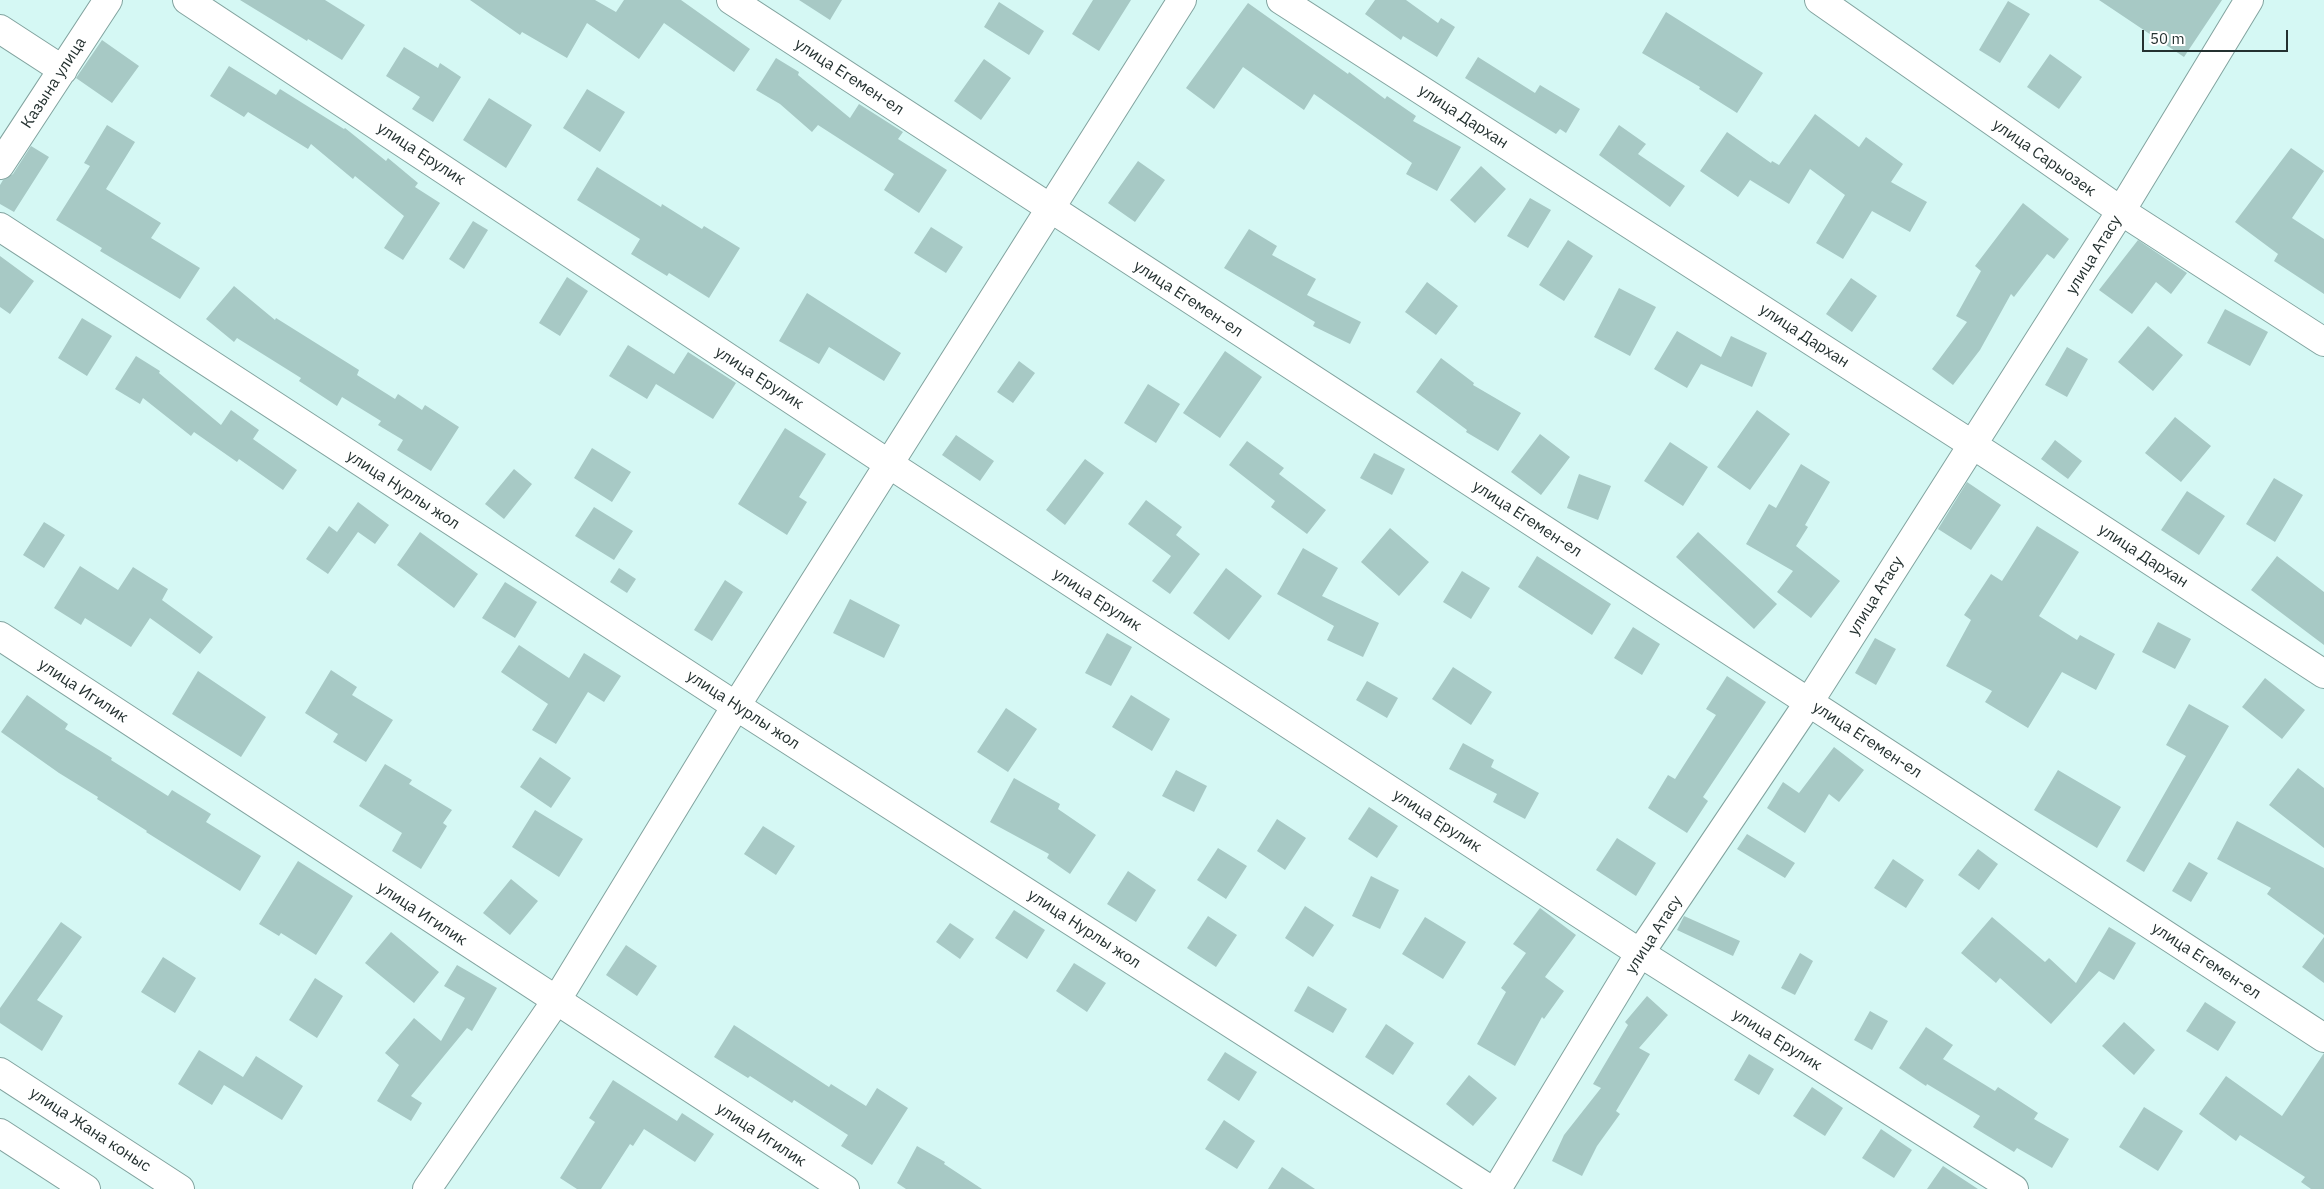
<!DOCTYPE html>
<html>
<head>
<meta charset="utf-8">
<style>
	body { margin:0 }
	#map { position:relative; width:2324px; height:1189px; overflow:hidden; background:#d5f8f4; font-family:"IBM Plex Sans",sans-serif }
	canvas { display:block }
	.scale { position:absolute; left:2142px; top:30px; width:146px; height:22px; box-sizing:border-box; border:2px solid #243130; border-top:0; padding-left:6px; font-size:15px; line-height:18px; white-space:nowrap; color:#243130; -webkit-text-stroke:4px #fff; paint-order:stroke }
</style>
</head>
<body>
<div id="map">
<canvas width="2324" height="1189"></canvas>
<div class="scale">50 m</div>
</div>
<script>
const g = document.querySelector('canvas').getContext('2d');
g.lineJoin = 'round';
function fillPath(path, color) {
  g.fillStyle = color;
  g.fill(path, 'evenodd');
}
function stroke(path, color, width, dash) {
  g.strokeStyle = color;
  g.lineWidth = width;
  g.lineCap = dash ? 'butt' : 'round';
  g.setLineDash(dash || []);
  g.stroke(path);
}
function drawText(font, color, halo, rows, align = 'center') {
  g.font = font + ' "IBM Plex Sans",sans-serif';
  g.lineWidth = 5;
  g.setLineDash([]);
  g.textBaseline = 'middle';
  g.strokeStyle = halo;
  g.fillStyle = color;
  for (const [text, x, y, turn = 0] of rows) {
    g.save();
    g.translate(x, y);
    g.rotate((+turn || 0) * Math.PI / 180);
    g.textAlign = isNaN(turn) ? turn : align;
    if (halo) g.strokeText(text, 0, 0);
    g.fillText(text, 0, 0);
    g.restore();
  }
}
const building = new Path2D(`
	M 240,0 L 325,0 L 365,25 L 342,60 L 308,39 L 307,41 Z
	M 470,0 L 595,0 L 616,12 L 624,0 L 681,0 L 750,49 L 734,72 L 664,23 L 639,59 L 587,23 L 567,58 L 522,32 L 520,35 Z
	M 799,0 L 842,0 L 830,20 Z
	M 1093,0 L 1131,0 L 1099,51 L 1072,34 Z
	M 1375,0 L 1406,0 L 1438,23 L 1441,18 L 1455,27 L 1437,57 L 1403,36 L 1401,40 L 1365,14 Z
	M 2099,0 L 2222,0 L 2184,57 Z
	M 2008,1 L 2030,14 L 2000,63 L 1979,50 Z
	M 999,2 L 1044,31 L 1029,55 L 984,27 Z
	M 1248,3 L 1348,74 L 1349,72 L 1385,99 L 1387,96 L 1416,116 L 1413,121 L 1461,147 L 1437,191 L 1406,174 L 1412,163 L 1314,94 L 1304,110 L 1243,67 L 1214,109 L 1186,88 Z
	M 1666,12 L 1763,73 L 1737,113 L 1699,89 L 1700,87 L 1642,53 Z
	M 102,40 L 139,66 L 112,103 L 76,78 Z
	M 404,47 L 438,68 L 440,63 L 461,77 L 433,122 L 412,109 L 420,97 L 386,76 Z
	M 2050,54 L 2082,77 L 2059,109 L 2027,87 Z
	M 1478,57 L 1535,93 L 1540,85 L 1580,109 L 1566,133 L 1560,129 L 1556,134 L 1465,78 Z
	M 776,58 L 799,72 L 798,75 L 850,118 L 859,104 L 903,132 L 898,139 L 947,170 L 919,213 L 884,190 L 894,174 L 818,125 L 812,132 L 780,104 L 756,90 Z
	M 984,59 L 1011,78 L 981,120 L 954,101 Z
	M 229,66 L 276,95 L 280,89 L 344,129 L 345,128 L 386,161 L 388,158 L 418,183 L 415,187 L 440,203 L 403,260 L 384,248 L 404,216 L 355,176 L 353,179 L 311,144 L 308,149 L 248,112 L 244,117 L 210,96 Z
	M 587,89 L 625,112 L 600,152 L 563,128 Z
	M 489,98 L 532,125 L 506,168 L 463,140 Z
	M 1815,114 L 1859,147 L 1866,137 L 1903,164 L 1891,182 L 1927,202 L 1910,232 L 1872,211 L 1843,259 L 1816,243 L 1845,195 L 1810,169 L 1789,204 L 1750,180 L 1738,197 L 1700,171 L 1727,132 L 1771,163 L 1772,161 L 1779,165 Z
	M 107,125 L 135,142 L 106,189 L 161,223 L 151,238 L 200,268 L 180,299 L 100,251 L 102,248 L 56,220 L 90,166 L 84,163 Z
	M 1619,125 L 1646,144 L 1638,154 L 1685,186 L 1670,207 L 1599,155 Z
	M 31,146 L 49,157 L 14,212 L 0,204 L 0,185 L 3,180 L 13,174 Z
	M 2291,148 L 2324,171 L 2292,218 L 2324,239 L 2324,294 L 2274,261 L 2278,254 L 2235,222 Z
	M 1138,161 L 1165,180 L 1135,222 L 1108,203 Z
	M 1481,166 L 1506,189 L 1475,223 L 1450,200 Z
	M 597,167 L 661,207 L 662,204 L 702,229 L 704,226 L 740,248 L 709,298 L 669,273 L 667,276 L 631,254 L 640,239 L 577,200 Z
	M 1530,198 L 1551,210 L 1528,248 L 1507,236 Z
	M 2023,203 L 2069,239 L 2054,259 L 2047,254 L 2014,297 L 2011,294 L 1980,350 L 1953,385 L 1932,369 L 1967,322 L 1956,316 L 1981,271 L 1975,266 Z
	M 473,221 L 488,230 L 464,269 L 449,259 Z
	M 931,227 L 963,247 L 946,273 L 914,253 Z
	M 1249,229 L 1277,246 L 1272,255 L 1316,279 L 1307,295 L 1361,322 L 1350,344 L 1313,326 L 1315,322 L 1224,268 Z
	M 1568,240 L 1593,256 L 1564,301 L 1539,285 Z
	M 2138,240 L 2187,273 L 2171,294 L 2156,282 L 2132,314 L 2099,290 Z
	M 0,256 L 34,281 L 10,314 L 0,307 Z
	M 567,277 L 588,291 L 560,336 L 539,323 Z
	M 1851,278 L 1877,296 L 1852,332 L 1826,314 Z
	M 1427,282 L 1458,306 L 1436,335 L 1405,312 Z
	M 234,286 L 275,320 L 276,318 L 359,370 L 357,375 L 395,399 L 398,394 L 422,410 L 425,405 L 459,427 L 431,471 L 397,450 L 403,440 L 378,425 L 381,421 L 342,397 L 337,406 L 299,381 L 301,378 L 237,338 L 234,342 L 206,319 Z
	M 1619,288 L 1656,307 L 1630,356 L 1594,337 Z
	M 807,293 L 901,353 L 884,381 L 829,347 L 819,364 L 779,341 Z
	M 2225,309 L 2268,332 L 2250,366 L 2207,343 Z
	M 82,318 L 112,336 L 87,376 L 58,358 Z
	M 2148,326 L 2183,355 L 2153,391 L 2118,362 Z
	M 1677,331 L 1721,357 L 1731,336 L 1767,353 L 1752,387 L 1701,364 L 1687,388 L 1654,369 Z
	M 628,345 L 674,374 L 688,352 L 736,383 L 713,419 L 656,384 L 647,399 L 609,376 Z
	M 2067,347 L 2088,359 L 2067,397 L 2045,385 Z
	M 1225,351 L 1262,377 L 1220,438 L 1183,413 Z
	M 136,356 L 160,371 L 159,373 L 221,425 L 231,410 L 259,430 L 253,439 L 297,470 L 283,490 L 239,459 L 237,462 L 194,432 L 191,436 L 143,398 L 140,404 L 115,389 Z
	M 1441,358 L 1474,383 L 1473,385 L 1521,413 L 1498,451 L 1466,432 L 1467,430 L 1416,392 Z
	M 1019,361 L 1035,373 L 1013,403 L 997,392 Z
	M 1148,384 L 1180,404 L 1156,443 L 1124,423 Z
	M 1757,410 L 1790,434 L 1750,490 L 1717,467 Z
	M 2175,417 L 2211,446 L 2181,482 L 2145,453 Z
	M 785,428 L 826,454 L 799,497 L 807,502 L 787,535 L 738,504 Z
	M 1540,434 L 1570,457 L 1541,495 L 1511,472 Z
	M 956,435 L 994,461 L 980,481 L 942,455 Z
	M 2055,440 L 2082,461 L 2068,479 L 2041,459 Z
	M 1247,441 L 1284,468 L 1279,474 L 1326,510 L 1307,534 L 1271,507 L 1275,501 L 1229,465 Z
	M 1670,442 L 1708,467 L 1683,506 L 1644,481 Z
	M 592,448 L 631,472 L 612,502 L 574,478 Z
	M 1374,453 L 1405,469 L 1392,495 L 1360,478 Z
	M 1085,459 L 1104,473 L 1065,525 L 1046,510 Z
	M 1801,464 L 1830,482 L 1805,525 L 1808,527 L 1796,546 L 1840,581 L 1811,618 L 1777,592 L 1793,571 L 1746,544 L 1769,504 L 1776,508 Z
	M 514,469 L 532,484 L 504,519 L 485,504 Z
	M 1579,474 L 1611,486 L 1598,520 L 1567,508 Z
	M 2274,478 L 2303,495 L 2275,542 L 2246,524 Z
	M 1967,482 L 2001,505 L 1971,550 L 1938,529 Z
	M 2187,491 L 2225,516 L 2199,555 L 2161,530 Z
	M 1146,500 L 1182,527 L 1176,535 L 1200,554 L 1170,594 L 1152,581 L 1171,556 L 1128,524 Z
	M 358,502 L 389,525 L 375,544 L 358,532 L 328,574 L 306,559 L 329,526 L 337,532 Z
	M 594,507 L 633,531 L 614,560 L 575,536 Z
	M 44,522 L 65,535 L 44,568 L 23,555 Z
	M 2037,526 L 2079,552 L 2039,616 L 2077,640 L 2080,635 L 2115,654 L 2096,690 L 2062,672 L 2028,728 L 1985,702 L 1992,691 L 1946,666 L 1971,620 L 1964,615 L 1991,574 L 2002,581 Z
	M 1390,528 L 1429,562 L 1399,596 L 1361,562 Z
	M 420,532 L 478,574 L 454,608 L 397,565 Z
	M 1698,532 L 1777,604 L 1754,629 L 1676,557 Z
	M 1303,548 L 1338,568 L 1322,596 L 1379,623 L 1363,657 L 1327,640 L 1334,626 L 1277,594 Z
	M 1537,556 L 1611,604 L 1592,635 L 1518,587 Z
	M 2277,556 L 2324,592 L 2324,645 L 2251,590 Z
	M 80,566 L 118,590 L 133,567 L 168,589 L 162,600 L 213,637 L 200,654 L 150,618 L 131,647 L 85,618 L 81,625 L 54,608 Z
	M 619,568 L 636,579 L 627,593 L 610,582 Z
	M 1226,568 L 1262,596 L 1229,640 L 1193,613 Z
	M 1462,571 L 1490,588 L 1471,619 L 1443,602 Z
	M 725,580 L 743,592 L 712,641 L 694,630 Z
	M 505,582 L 537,602 L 515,638 L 482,618 Z
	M 850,599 L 900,625 L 884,658 L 833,633 Z
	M 2158,622 L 2191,639 L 2175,669 L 2142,652 Z
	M 1633,627 L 1660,644 L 1642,675 L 1614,658 Z
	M 1107,633 L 1132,647 L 1111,686 L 1085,673 Z
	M 1875,638 L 1896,649 L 1876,685 L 1855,673 Z
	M 519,645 L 569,678 L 584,653 L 621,676 L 604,702 L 588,692 L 556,744 L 532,730 L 548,704 L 501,672 Z
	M 1453,667 L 1492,692 L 1471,725 L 1432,699 Z
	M 331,670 L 357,687 L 352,695 L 393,720 L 366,762 L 333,742 L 338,734 L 305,713 Z
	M 198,671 L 266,717 L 241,757 L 172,714 Z
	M 1727,676 L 1766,702 L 1703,797 L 1708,801 L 1687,833 L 1648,808 L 1668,775 L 1675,779 L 1716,715 L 1706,709 Z
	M 2265,678 L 2305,710 L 2282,739 L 2242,707 Z
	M 1367,681 L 1398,698 L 1387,718 L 1356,700 Z
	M 27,695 L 68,724 L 65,729 L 112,758 L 111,760 L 168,796 L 172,790 L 211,814 L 206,822 L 261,856 L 240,891 L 146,832 L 147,831 L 97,799 L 98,797 L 59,773 L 1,732 Z
	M 1131,695 L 1170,719 L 1152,751 L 1112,727 Z
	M 2189,704 L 2229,726 L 2144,872 L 2126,861 L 2186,756 L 2166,745 Z
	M 1006,708 L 1037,729 L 1008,772 L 977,752 Z
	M 1463,743 L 1494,760 L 1491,767 L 1539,793 L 1525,819 L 1493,802 L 1497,794 L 1449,769 Z
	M 1834,747 L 1864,770 L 1839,802 L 1829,794 L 1805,833 L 1767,808 L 1783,782 L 1799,793 Z
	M 540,757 L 571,778 L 551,808 L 520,787 Z
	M 385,764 L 412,780 L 409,784 L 452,810 L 443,823 L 447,826 L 421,869 L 392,851 L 402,833 L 359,806 Z
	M 2298,768 L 2324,788 L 2324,848 L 2269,805 Z
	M 1176,770 L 1207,786 L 1194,812 L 1162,796 Z
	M 2058,770 L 2121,807 L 2097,848 L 2034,810 Z
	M 1014,778 L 1060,804 L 1058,809 L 1096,835 L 1070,874 L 1047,858 L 1049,854 L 990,822 Z
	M 1369,807 L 1398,826 L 1377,858 L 1348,839 Z
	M 535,810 L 583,839 L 559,877 L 512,847 Z
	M 1277,819 L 1306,838 L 1285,870 L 1257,851 Z
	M 2237,821 L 2324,868 L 2324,935 L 2267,894 L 2271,888 L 2217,859 Z
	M 763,826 L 795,846 L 776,875 L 744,854 Z
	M 1747,834 L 1795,863 L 1785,878 L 1737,849 Z
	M 1617,838 L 1656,863 L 1636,896 L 1596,870 Z
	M 1218,848 L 1247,866 L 1226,899 L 1197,880 Z
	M 1978,849 L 1998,864 L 1979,890 L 1958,875 Z
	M 1893,859 L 1924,880 L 1906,908 L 1874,888 Z
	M 298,861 L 353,896 L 316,955 L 281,933 L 279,936 L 259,924 Z
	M 2189,862 L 2208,873 L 2191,902 L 2172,891 Z
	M 1128,871 L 1156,890 L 1136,922 L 1107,904 Z
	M 1371,876 L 1399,890 L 1380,929 L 1352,916 Z
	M 511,879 L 538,901 L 510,935 L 483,913 Z
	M 1305,906 L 1334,925 L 1313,957 L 1285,938 Z
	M 1540,908 L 1576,935 L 1545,977 L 1564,991 L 1544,1019 L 1542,1017 L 1515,1066 L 1477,1044 L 1506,992 L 1501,988 L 1526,953 L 1513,944 Z
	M 1014,910 L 1045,930 L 1027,959 L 995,938 Z
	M 1208,916 L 1237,935 L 1216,967 L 1187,948 Z
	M 1684,916 L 1740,941 L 1733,956 L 1677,930 Z
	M 1425,917 L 1466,942 L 1443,979 L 1402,954 Z
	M 1992,917 L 2045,962 L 2049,958 L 2076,983 L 2109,927 L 2136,943 L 2114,980 L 2099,971 L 2051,1024 L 2000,978 L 1996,983 L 1961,953 Z
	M 61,922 L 82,937 L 37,1000 L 63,1016 L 42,1051 L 0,1023 L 0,1008 Z
	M 950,923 L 974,939 L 960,959 L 936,942 Z
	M 391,932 L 439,972 L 414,1003 L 365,963 Z
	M 2324,937 L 2324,983 L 2302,967 Z
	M 626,945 L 657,966 L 637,996 L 606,975 Z
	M 1800,953 L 1813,961 L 1795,995 L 1781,988 Z
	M 163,957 L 196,978 L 175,1013 L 141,992 Z
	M 1074,963 L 1106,983 L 1087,1012 L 1056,991 Z
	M 457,965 L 497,988 L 472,1031 L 467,1028 L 411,1096 L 422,1103 L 411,1121 L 377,1101 L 399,1065 L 385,1053 L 414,1018 L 441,1041 L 465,998 L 444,986 Z
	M 315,978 L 343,996 L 317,1038 L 289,1020 Z
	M 1308,986 L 1347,1009 L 1333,1033 L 1294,1011 Z
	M 1647,996 L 1668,1015 L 1639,1048 L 1650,1054 L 1616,1111 L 1620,1114 L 1597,1146 L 1582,1176 L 1552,1161 L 1564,1135 L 1601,1088 L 1593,1084 L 1628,1025 L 1625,1022 Z
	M 2205,1002 L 2236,1022 L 2218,1051 L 2186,1031 Z
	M 1870,1011 L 1888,1021 L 1872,1050 L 1854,1040 Z
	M 2124,1022 L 2155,1050 L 2134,1075 L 2102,1046 Z
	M 1386,1024 L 1414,1043 L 1393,1075 L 1365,1057 Z
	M 734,1025 L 829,1087 L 831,1084 L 866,1106 L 877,1088 L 908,1108 L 872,1165 L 841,1146 L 848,1135 L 794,1100 L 792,1103 L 750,1076 L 748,1078 L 714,1057 Z
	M 1926,1027 L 1953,1045 L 1943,1059 L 1995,1091 L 1998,1087 L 2038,1113 L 2034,1119 L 2069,1139 L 2052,1168 L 2017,1148 L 2014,1152 L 1973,1127 L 1980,1116 L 1927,1084 L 1926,1086 L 1899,1068 Z
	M 199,1050 L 243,1077 L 256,1056 L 303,1086 L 282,1120 L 224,1085 L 212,1105 L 178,1084 Z
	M 1225,1052 L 1257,1072 L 1239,1101 L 1207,1080 Z
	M 2324,1053 L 2324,1189 L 2311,1189 L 2301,1182 L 2305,1177 L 2240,1135 L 2236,1141 L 2199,1114 L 2226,1076 L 2282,1116 Z
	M 1749,1054 L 1774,1069 L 1759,1095 L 1734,1080 Z
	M 1469,1075 L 1497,1098 L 1473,1126 L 1446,1104 Z
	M 613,1080 L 677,1121 L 682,1113 L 714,1134 L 695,1162 L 644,1129 L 633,1146 L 630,1144 L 601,1189 L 577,1189 L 560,1178 L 595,1122 L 589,1118 Z
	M 1812,1087 L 1843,1108 L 1825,1136 L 1793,1116 Z
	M 2144,1107 L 2183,1131 L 2158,1171 L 2119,1147 Z
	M 1224,1120 L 1255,1141 L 1237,1169 L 1205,1149 Z
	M 1881,1129 L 1912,1150 L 1894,1178 L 1862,1158 Z
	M 917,1146 L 945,1162 L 944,1164 L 982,1189 L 906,1189 L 897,1183 Z
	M 1943,1166 L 1978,1189 L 1927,1189 Z
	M 1282,1167 L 1315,1189 L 1268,1189 Z`);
const minor = new Path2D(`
	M 187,0 L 889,464 L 1640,953 L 2014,1189
	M 731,0 L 2324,1038
	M 1281,0 L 1973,445 L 2324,674
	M 1819,0 L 2121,211 L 2324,342
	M 0,29 L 63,70
	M 0,165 L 108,0
	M 0,227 L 736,706 L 1489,1189
	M 0,636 L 845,1189
	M 0,1072 L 180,1189
	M 0,1133 L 86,1189
	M 427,1189 L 556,1001 L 736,706 L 1182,0
	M 1497,1189 L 1640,953 L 1809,702 L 2121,211 L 2249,0`);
const streetNames = [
	["улица Егемен-ел",849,77,33],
	["Казына улица",54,83,-57],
	["улица Дархан",1463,117,33],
	["улица Ерулик",421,154,33],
	["улица Сарыозек",2044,158,35],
	["улица Атасу",2094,255,-58],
	["улица Егемен-ел",1188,299,33],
	["улица Дархан",1804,336,33],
	["улица Ерулик",759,378,33],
	["улица Нурлы жол",403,490,33],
	["улица Егемен-ел",1527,519,33],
	["улица Дархан",2143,556,33],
	["улица Атасу",1876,596,-58],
	["улица Ерулик",1097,600,33],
	["улица Игилик",83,691,33],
	["улица Нурлы жол",743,710,33],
	["улица Егемен-ел",1867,740,33],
	["улица Ерулик",1437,821,33],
	["улица Игилик",422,914,33],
	["улица Нурлы жол",1084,929,33],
	["улица Атасу",1654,935,-57],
	["улица Егемен-ел",2206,961,33],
	["улица Ерулик",1777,1040,32],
	["улица Жана коныс",90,1130,33],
	["улица Игилик",761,1135,33]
];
fillPath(building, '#a7c9c5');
stroke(minor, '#82a39f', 30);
stroke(minor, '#fff', 28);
drawText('16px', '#243130', '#fff', streetNames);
</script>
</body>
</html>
